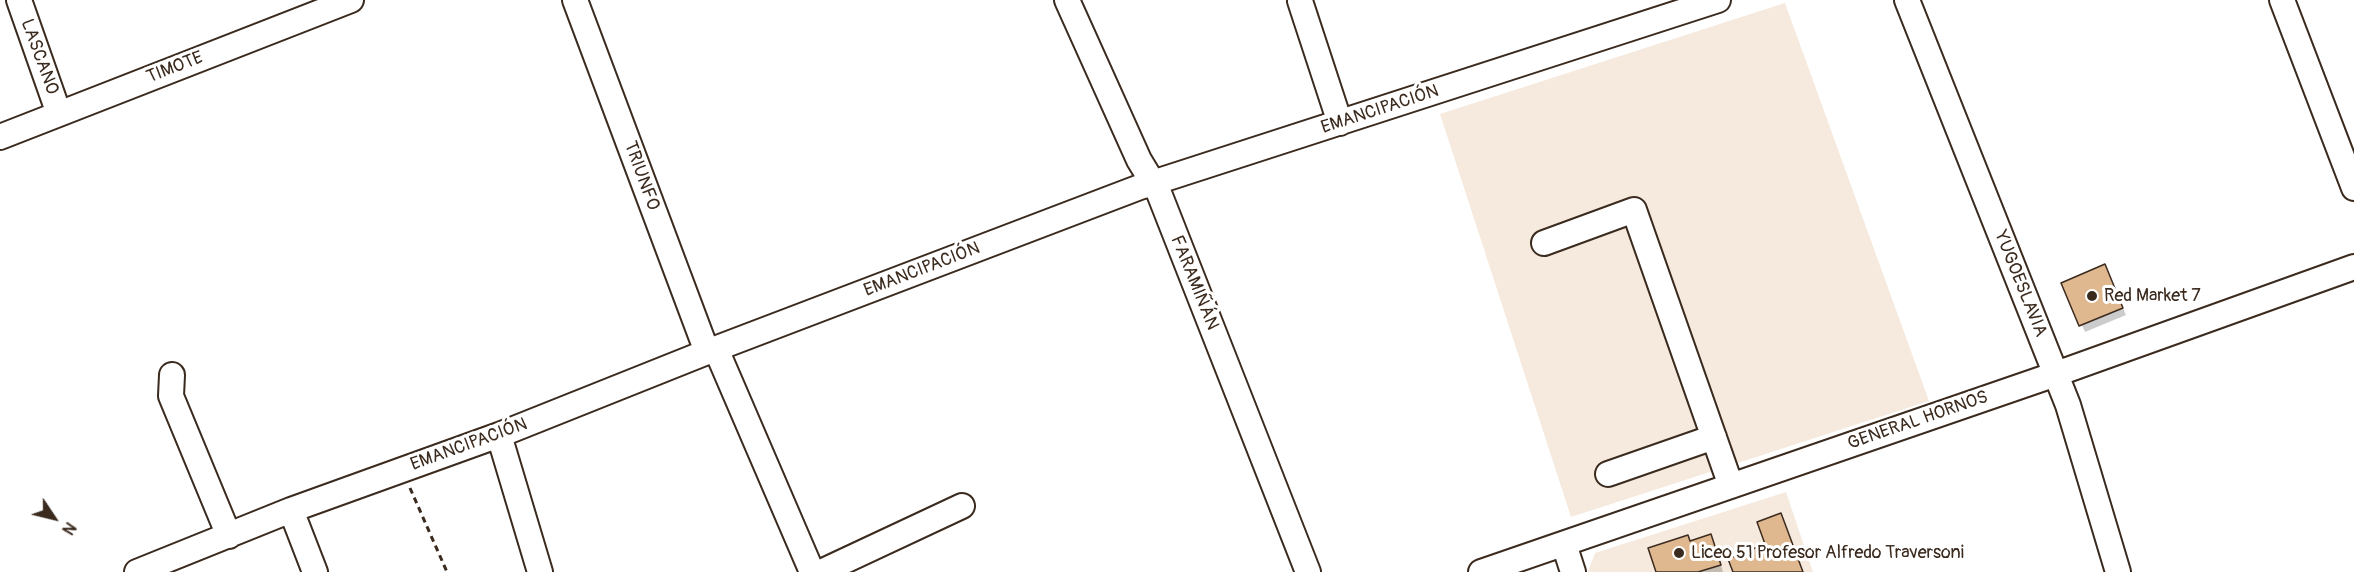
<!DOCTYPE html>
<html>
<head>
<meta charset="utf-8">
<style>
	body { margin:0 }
	#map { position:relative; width:2354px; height:572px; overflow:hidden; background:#fff; font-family:Pangolin,sans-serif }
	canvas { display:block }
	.north { position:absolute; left:24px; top:488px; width:60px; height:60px; -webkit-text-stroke:4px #fff; paint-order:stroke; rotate:125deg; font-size:16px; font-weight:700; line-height:24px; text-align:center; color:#3b2a1e }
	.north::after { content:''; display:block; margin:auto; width:21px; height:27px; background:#3b2a1e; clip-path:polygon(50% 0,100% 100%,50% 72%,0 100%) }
</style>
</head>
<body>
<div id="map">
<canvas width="2354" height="572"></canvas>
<div class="north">N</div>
</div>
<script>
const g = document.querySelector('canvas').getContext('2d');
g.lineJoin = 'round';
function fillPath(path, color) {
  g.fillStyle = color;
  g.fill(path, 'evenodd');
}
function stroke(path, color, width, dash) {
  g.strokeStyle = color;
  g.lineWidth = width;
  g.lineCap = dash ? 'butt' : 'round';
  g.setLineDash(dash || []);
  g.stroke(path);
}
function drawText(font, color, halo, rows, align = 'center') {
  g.font = font + ' Pangolin,sans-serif';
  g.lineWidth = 6;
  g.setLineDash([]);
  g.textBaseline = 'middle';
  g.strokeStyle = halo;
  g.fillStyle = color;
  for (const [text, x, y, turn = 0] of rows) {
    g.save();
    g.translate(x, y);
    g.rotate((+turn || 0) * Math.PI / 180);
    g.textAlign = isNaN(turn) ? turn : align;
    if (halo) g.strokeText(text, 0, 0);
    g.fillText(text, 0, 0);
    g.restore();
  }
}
const built = new Path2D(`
	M 1785,3 L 1929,401 L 1571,517 L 1440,114 Z
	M 1786,492 L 1813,572 L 1588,572 L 1595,553 Z`);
const shadow = new Path2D(`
	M 2108,273 L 2126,315 L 2085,332 L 2063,284 Z
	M 1691,543 L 1714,543 L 1723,572 L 1658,572 Z`);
const building = new Path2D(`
	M 2105,264 L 2123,308 L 2079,326 L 2061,283 Z
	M 1781,513 L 1803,572 L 1733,572 L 1728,559 L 1765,544 L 1757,522 Z
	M 1711,534 L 1721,565 L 1698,572 L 1656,572 L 1648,548 L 1688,535 L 1690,541 Z`);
const path = new Path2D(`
	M 410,488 L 447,572`);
const minor = new Path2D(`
	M 19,0 L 59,114
	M 575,0 L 707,352
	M 1067,0 L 1139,160 L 1159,193 L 1308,572
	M 1907,0 L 2068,405 L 2118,572
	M 2282,0 L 2354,188
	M 1300,1 L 1340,123
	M 0,137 L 351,0
	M 1544,243 L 1634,210 L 1731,486
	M 716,349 L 812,572
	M 172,375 L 171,396 L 229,536
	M 499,435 L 540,572
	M 1608,474 L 1714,437
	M 291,510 L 315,572
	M 1564,544 L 1573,572
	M 137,572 L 291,510 L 499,435 L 707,352 L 1140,187 L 1718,0
	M 821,572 L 962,506
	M 1481,572 L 2056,374 L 2354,267`);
const markers = [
	[2092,296,6,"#3b2a1e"],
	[1679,553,6,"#3b2a1e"]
];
const streetNames = [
	["LASCANO",39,57,70],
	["TIMOTE",175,68,-21],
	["EMANCIPACIÓN",1380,110,-18],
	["TRIUNFO",641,176,70],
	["EMANCIPACIÓN",922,270,-21],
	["FARAMIÑÁN",1194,283,68],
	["YUGOESLAVIA",2020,284,68],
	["GENERAL HORNOS",1918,421,-19],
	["EMANCIPACIÓN",469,445,-20]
];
const poiNames = [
	["Red Market 7",2104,296],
	["Liceo 51 Profesor Alfredo Traversoni",1691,553]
];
fillPath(built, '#f6eade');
fillPath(shadow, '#0003');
fillPath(building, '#e0b890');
stroke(building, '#3b2a1e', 1.5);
stroke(minor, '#3b2a1e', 28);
stroke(path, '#3b2a1e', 3, [6, 4.5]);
stroke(minor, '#fff', 24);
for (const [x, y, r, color] of markers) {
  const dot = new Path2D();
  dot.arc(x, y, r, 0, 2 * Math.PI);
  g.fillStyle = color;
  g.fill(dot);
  stroke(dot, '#fff', 2);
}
drawText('18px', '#3b2a1e', '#fff', streetNames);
drawText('18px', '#3b2a1e', '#fff', poiNames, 'left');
</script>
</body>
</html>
